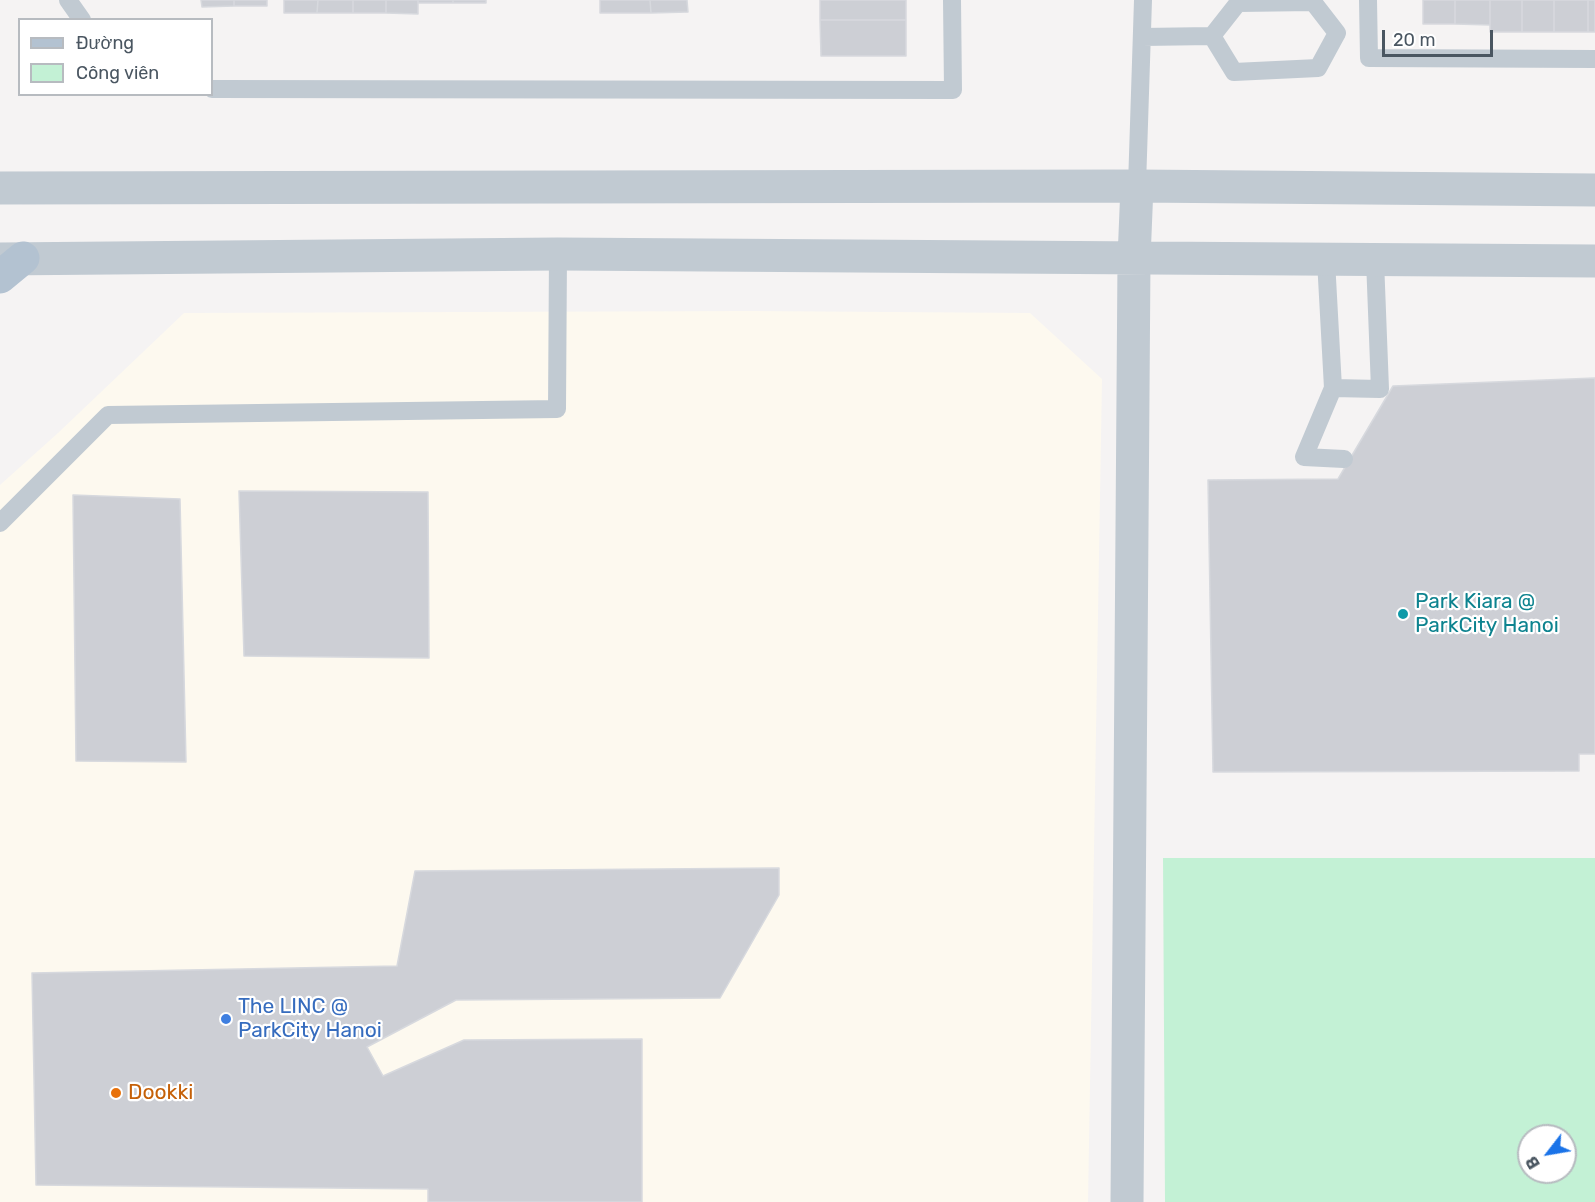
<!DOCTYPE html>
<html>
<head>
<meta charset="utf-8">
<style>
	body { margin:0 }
	#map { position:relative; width:1595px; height:1202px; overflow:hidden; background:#f5f3f3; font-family:Rubik,sans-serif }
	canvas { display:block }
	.legend { position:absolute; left:18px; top:18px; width:195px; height:78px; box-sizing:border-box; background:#fff; border:2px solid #b7bbc0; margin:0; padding:8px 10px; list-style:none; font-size:18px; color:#4a5661 }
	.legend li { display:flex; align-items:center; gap:12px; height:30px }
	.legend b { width:30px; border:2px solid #b7bbc0 }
	.north { position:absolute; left:1517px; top:1124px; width:60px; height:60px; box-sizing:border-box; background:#fff; border:2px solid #b7bbc0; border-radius:50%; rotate:239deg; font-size:16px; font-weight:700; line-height:24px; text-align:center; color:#4a5661 }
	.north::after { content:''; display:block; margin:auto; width:21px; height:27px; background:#1a73e8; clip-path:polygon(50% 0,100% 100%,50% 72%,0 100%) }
	.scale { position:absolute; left:1382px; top:30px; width:111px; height:27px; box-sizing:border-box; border:3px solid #4a5661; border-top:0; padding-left:8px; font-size:18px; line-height:21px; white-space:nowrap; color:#4a5661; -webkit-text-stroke:4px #fff; paint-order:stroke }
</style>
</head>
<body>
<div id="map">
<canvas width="1595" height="1202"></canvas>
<ul class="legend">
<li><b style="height:8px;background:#b3c2d1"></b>Đường</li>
<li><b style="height:16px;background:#c3f1d5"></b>Công viên</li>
</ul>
<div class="north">B</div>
<div class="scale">20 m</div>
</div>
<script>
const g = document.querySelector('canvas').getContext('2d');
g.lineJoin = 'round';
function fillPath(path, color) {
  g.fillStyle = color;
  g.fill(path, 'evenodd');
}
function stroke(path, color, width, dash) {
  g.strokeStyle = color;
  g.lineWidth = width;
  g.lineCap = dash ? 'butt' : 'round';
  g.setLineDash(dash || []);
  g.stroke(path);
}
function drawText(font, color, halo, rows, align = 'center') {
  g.font = font + ' Rubik,sans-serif';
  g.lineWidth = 4.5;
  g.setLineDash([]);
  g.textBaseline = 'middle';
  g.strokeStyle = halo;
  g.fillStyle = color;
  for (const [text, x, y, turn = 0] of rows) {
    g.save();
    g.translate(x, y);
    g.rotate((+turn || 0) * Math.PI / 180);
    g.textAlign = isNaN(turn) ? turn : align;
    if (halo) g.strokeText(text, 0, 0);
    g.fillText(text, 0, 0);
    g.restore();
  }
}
const commercial = new Path2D(`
	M 750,311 L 1030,313 L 1102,379 L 1088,1202 L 0,1202 L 0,485 L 58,433 L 184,313 Z`);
const green = new Path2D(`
	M 1163,858 L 1595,858 L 1595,1202 L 1165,1202 ZM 1529,1136 L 1565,1136 L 1565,1172 L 1529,1172 Z`);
const building = new Path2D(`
	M 201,0 L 234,0 L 234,6 L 202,7 Z
	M 234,0 L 267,0 L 267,6 L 234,6 Z
	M 284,0 L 318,0 L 317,13 L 284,13 Z
	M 318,0 L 353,0 L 353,13 L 317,13 Z
	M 353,0 L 386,0 L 386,13 L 353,13 Z
	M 386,0 L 418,0 L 418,14 L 386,13 Z
	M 418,0 L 453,0 L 453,3 L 418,3 Z
	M 453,0 L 486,0 L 486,3 L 453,3 Z
	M 600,0 L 650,0 L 651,13 L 600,13 Z
	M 650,0 L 687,0 L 688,12 L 651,13 Z
	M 820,0 L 906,0 L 906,20 L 820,20 Z
	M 1423,0 L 1455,0 L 1455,24 L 1423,24 Z
	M 1455,0 L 1490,0 L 1490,25 L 1455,24 Z
	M 1490,0 L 1522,0 L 1522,32 L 1490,32 Z
	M 1522,0 L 1554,0 L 1554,32 L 1522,32 Z
	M 1554,0 L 1588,0 L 1588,32 L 1554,32 Z
	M 1588,0 L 1595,0 L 1595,32 L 1588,32 Z
	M 820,20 L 906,20 L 906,56 L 821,56 Z
	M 1595,378 L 1595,754 L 1579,754 L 1579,771 L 1213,772 L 1208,480 L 1338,479 L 1393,386 Z
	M 239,491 L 428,492 L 429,658 L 244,656 Z
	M 73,495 L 180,499 L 186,762 L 76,761 Z
	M 779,868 L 779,895 L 720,998 L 456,1000 L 367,1047 L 383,1076 L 464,1040 L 642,1039 L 642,1202 L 428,1202 L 428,1189 L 36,1185 L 32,973 L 397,966 L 415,871 Z`);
const service = new Path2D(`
	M 68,0 L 82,20
	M 1368,0 L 1369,58 L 1595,59
	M 1212,36 L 1234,72 L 1318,68 L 1337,33
	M 1142,37 L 1212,36 L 1238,3 L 1313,2 L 1337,33
	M 212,89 L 953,90 L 952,0
	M 1137,186 L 1143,0
	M 1326,260 L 1333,388
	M 1344,459 L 1304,457 L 1333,388 L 1380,389 L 1375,260
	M 0,523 L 108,415 L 557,409 L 558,254`);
const minor = new Path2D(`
	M 0,188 L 1137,186 L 1595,190
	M 0,259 L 558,254 L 1595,261
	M 1127,1202 L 1134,259 L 1137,186`);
const primary = new Path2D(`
	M 0,277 L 23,258`);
const markers = [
	[1403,614,6,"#0f9aa8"],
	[226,1019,6,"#3f7fe0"],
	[116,1093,6,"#e8710a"]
];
const cultureNames = [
	["Park Kiara @",1415,602],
	["ParkCity Hanoi",1415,626]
];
const shopNames = [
	["The LINC @",238,1007],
	["ParkCity Hanoi",238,1031]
];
const foodNames = [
	["Dookki",128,1093]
];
fillPath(commercial, '#fdf9ef');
fillPath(green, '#c3f1d5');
fillPath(building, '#cdcfd5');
stroke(building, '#d7d9de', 1.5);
stroke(service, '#c1cad2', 18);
stroke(minor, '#c1cad2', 33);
stroke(primary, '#b3c2d1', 33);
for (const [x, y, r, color] of markers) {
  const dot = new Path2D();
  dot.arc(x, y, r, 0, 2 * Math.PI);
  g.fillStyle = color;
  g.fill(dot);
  stroke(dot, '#fff', 2);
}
drawText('21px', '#0d838f', '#fff', cultureNames, 'left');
drawText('21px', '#366cbe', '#fff', shopNames, 'left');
drawText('21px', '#c56008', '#fff', foodNames, 'left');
</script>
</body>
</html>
